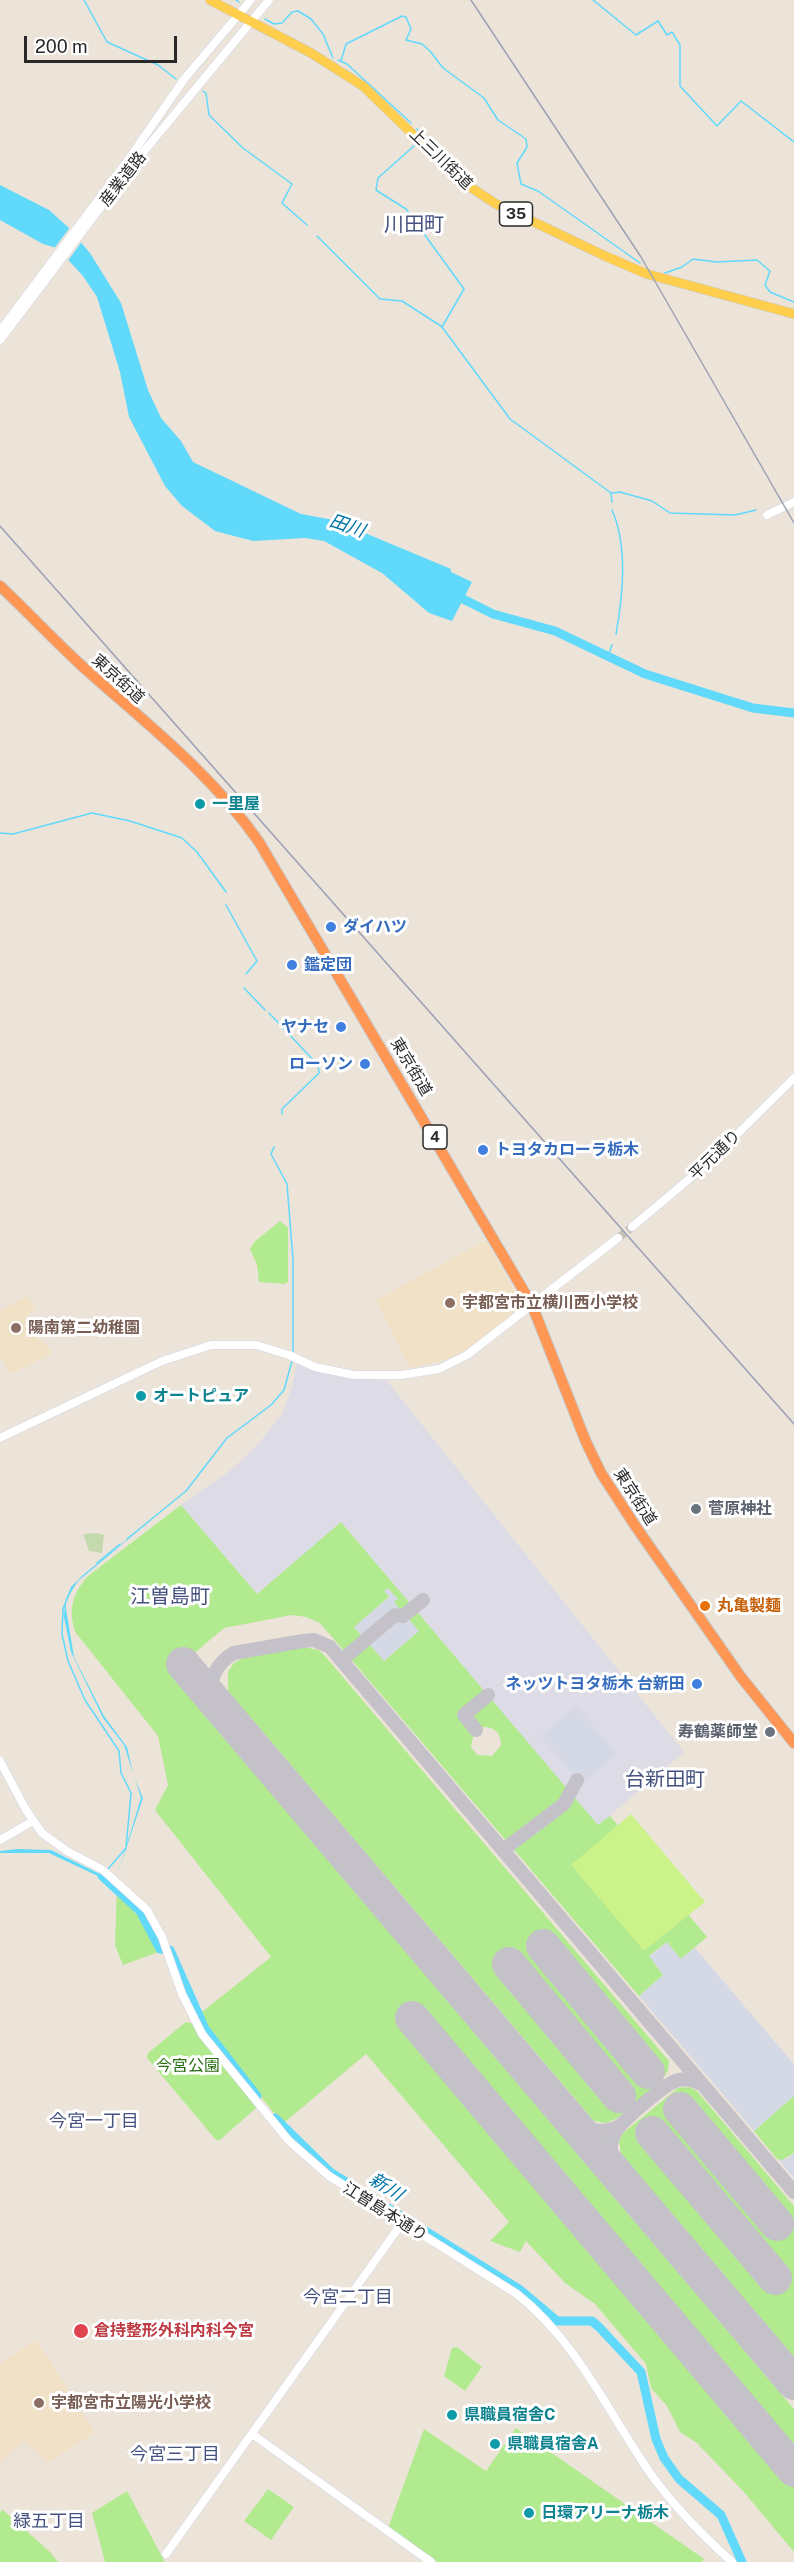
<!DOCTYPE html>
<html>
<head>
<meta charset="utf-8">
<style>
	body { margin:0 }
	#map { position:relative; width:794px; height:2562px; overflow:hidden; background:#ede4d9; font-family:"Public Sans",sans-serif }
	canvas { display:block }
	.scale { position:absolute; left:24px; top:36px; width:153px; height:27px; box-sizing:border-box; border:3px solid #292929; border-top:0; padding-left:8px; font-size:18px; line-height:21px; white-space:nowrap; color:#292929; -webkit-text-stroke:4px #fff; paint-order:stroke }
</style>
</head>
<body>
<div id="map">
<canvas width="794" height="2562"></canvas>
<div class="scale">200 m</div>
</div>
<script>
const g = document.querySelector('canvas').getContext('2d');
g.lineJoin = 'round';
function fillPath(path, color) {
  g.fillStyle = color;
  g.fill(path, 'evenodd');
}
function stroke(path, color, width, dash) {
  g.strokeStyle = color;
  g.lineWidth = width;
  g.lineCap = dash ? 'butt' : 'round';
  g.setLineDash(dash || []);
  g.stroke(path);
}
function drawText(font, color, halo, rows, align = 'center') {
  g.font = font + ' "Public Sans","Noto Sans JP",sans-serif';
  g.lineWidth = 6;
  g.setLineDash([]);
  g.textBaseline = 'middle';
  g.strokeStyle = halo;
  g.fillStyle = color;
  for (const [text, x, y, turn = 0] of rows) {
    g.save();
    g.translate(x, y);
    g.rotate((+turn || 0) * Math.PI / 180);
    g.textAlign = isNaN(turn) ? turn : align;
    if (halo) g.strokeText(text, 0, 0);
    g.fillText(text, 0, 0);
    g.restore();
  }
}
const industrial = new Path2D(`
	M 297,1363 L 337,1377 L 387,1381 L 684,1752 L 598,1826 L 342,1523 L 257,1594 L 181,1505 L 231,1470 L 259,1443 L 282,1414 L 292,1387 Z`);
const education = new Path2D(`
	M 486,1240 L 523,1306 L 460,1356 L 410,1368 L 376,1300 Z
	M 27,1296 L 36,1309 L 25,1317 L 39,1340 L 43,1341 L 53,1353 L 11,1374 L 0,1356 L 0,1311 Z
	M 36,2339 L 95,2433 L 48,2463 L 24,2440 L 0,2463 L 0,2364 Z`);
const airport = new Path2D(`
	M 389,1588 L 398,1599 L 395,1603 L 419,1631 L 384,1661 L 354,1627 L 389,1597 L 384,1591 Z
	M 576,1706 L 617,1754 L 581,1784 L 541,1736 Z
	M 667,1942 L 681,1958 L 695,1948 L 794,2064 L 794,2096 L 754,2131 L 639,1996 L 663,1975 L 649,1957 Z
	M 794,2153 L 794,2178 L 778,2159 L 787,2159 Z`);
const green = new Path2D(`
	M 280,1221 L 288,1228 L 288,1282 L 285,1284 L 259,1282 L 257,1265 L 250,1249 L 254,1242 Z
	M 181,1505 L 257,1594 L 341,1522 L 598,1825 L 610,1816 L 655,1869 L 705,1901 L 688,1914 L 707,1937 L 681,1959 L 667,1942 L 649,1956 L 663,1975 L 639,1996 L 320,1623 L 306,1617 L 292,1615 L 224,1628 L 170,1674 L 794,2409 L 794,2552 L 743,2491 L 697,2443 L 680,2432 L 667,2406 L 651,2388 L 646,2364 L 595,2304 L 565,2283 L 526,2241 L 520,2252 L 490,2241 L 509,2222 L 366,2054 L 285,2122 L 281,2122 L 201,2020 L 202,2012 L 271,1957 L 155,1810 L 168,1785 L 158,1736 L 76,1633 C 67,1612 73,1592 88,1576 ZM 388,1588 L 398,1599 L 394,1602 L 419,1631 L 384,1661 L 354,1627 L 389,1597 L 384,1591 ZM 482,1727 C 494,1726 501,1733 501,1745 L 492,1756 L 477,1755 L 471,1747 L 474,1733 Z
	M 303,1647 L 319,1650 L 325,1656 L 669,2061 L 668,2071 L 662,2080 L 616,2119 L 605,2123 L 594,2121 L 228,1691 L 228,1672 L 234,1663 L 245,1657 Z
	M 117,1886 L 144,1912 L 161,1951 L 123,1965 L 115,1945 Z
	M 186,2022 L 191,2023 L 256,2108 L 220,2140 L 216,2140 L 147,2058 L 148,2053 Z
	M 689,2087 L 697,2091 L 794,2206 L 794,2357 L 621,2154 L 619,2141 L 623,2133 L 678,2088 Z
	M 794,2096 L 794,2153 L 782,2160 L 777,2159 L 754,2131 Z
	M 457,2347 L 482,2367 L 465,2391 L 444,2376 L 452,2348 Z
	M 516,2428 L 704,2559 L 702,2562 L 437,2562 L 388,2528 L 424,2429 L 486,2471 Z
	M 268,2489 L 294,2507 L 271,2540 L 244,2521 Z
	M 127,2491 L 165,2562 L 105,2562 L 92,2513 Z
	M 3,2510 L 50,2552 L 58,2562 L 0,2562 L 0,2512 Z`);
const cemetery = new Path2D(`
	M 95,1533 L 104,1535 L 102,1553 L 89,1551 L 83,1534 Z`);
const pitch = new Path2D(`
	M 631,1814 L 705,1902 L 644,1951 L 571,1865 Z`);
const water = new Path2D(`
	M 0,185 L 49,210 L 68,227 L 90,253 L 121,303 L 148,390 L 161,418 L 181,441 L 193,462 L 301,514 L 334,520 L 451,569 L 451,572 L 472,582 L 452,621 L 429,613 L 382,573 L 324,541 L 305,538 L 253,541 L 215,531 L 182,506 L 165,486 L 129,417 L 120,372 L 97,297 L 83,276 L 57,248 L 43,244 L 0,220 Z
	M 155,1517 L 78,1581 L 66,1600 L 66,1609 L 74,1657 L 104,1716 L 127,1747 L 134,1777 L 143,1798 L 118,1873 L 141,1798 L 124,1745 L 103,1718 L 71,1652 L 64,1617 L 65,1602 L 71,1587 L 83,1575 Z
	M 17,1849 L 51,1850 L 104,1876 L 102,1878 L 49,1853 L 0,1853 L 0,1851 Z`);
const pier = new Path2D(`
	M 71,226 L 83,240 L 67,262 L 53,250 Z`);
const stream = new Path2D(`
	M 84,0 L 107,42 L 158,65 L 176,79
	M 236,0 L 239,2
	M 593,0 L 636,35 L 658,21 L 667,35 L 672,32 L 680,45 L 680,86 L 717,126 L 741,101 L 794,142
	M 265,19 L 274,24 L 282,23 L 292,12 L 298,11 L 311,19 L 323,34 L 333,58
	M 338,60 L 347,64 L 411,123
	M 341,61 L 346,44 L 402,16 L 406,17 L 411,29 L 406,40 L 422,44 L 430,51 L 443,68 L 484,98 L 498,120 L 526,139 L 527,147 L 517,163 L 521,184 L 538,191 L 640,263
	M 203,91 L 206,93 L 209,115 L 243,148 L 292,184 L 282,203 L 307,225
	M 417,129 L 420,133
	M 416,144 L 378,178 L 376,190 L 406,209 L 464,289 L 442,327 L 510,419 L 611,493 L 612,502
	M 317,236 L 380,299 L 402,301 L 441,326
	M 665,273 L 682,267 L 693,259 L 717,262 L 757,260 L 770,271 L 765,285 L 770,292 L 794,302
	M 612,493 L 620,492 L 652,501 L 670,513 L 735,515 L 756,510
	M 612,510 C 628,547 623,595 616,634
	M 608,656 L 612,645
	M 0,833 L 13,834 L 92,813 L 130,821 L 182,838 L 197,852 L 226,892
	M 226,905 L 257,961 L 246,974
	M 244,988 L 265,1010
	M 269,1013 L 318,1065 L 319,1073 L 282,1109 L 282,1114
	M 274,1147 L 271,1154 L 287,1184 L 293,1260 L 293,1352
	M 127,1539 L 186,1491 L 227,1438 L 271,1405 L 284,1390 L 292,1361
	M 97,1563 L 120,1544
	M 72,1587 L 63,1609 L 62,1634 L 68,1661 L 85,1700 L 119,1751 L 121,1773 L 131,1793 L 126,1848 L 108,1869`);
const river = new Path2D(`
	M 453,594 L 493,614 L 555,631 L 645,674 L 753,708 L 794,713
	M 102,1876 L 140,1911 L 160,1949 L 170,1950 L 205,2029 L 257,2096
	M 275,2118 L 330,2172 L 519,2289 L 557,2321 L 592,2321 L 599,2327 L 641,2372 L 656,2439 L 664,2458 L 679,2479 L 721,2515 L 742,2562`);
const taxiway = new Path2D(`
	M 342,1660 L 395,1615 L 403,1616 L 423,1600
	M 208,1694 C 212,1677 217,1662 234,1653 L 303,1641 L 314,1640 L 330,1647 L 794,2192
	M 476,1730 L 464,1715 L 488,1695
	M 503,1850 L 564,1804 L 577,1780
	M 571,2121 C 586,2131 603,2134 620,2126
	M 612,2168 C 609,2157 610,2141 616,2131 C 623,2120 666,2083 678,2080 C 686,2078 694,2080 701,2084`);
const runway = new Path2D(`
	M 183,1664 L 794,2383
	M 543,1946 L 648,2072
	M 509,1964 L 619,2096
	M 412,2018 L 794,2470
	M 680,2109 L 777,2224
	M 652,2133 L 775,2278`);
const secondaryTunnel = new Path2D(`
	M 618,1238 L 632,1227`);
const secondary = new Path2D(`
	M 0,331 L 126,163 L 185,78 L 251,0
	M 0,340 L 131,167 L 269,0
	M 767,515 L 794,502
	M 632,1227 L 707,1164 L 794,1078
	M 0,1438 L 162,1361 L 211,1345 L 256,1345 L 289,1355 L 315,1367 L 354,1375 L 402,1375 L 439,1369 L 467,1355 L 618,1238
	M 0,1761 L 26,1810 L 42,1833 L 67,1851 L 103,1870 L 147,1910 L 162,1937 L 182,1994 L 202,2034 L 289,2141 L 329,2176 L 517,2294 C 575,2340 607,2409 648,2470 C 672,2505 701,2534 732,2562
	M 0,1840 L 33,1821
	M 252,2434 L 431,2562
	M 166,2554 L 402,2223`);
const primary = new Path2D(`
	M 210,0 L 311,53 L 363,86 L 461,181 L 496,204 L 605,256 L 647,274 L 794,314`);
const highway = new Path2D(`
	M 0,586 C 31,615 60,647 92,675 C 151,727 214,777 259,842 L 532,1305 L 586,1442 L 601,1473 L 636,1527 L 741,1677 L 794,1743`);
const rail = new Path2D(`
	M 471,0 L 641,257 L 794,523
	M 0,526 L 794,1424`);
const markers = [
	[200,804,6,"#0f9aa8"],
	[331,927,6,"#3f7fe0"],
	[292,965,6,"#3f7fe0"],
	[341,1027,6,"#3f7fe0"],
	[365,1064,6,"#3f7fe0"],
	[483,1150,6,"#3f7fe0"],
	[450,1303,6,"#8d6e63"],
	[16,1328,6,"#8d6e63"],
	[141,1396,6,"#0f9aa8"],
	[696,1509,6,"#6b7280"],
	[705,1606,6,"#e8710a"],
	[697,1684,6,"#3f7fe0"],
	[770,1732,6,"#6b7280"],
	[81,2331,8,"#e0444e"],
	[39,2403,6,"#8d6e63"],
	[452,2415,6,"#0f9aa8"],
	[495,2444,6,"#0f9aa8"],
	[529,2513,6,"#0f9aa8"]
];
const shields = [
	[516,214,33],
	[435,1137,24]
];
const shieldNames = [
	["35",516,214],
	["4",435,1137]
];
const streetNames = [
	["上三川街道",441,159,44],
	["産業道路",123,179,-52],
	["東京街道",118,679,42],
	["東京街道",411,1067,59],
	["平元通り",715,1155,-44],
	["東京街道",635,1497,57],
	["江曽島本通り",385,2212,32]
];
const cultureNames = [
	["一里屋",212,804],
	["オートピュア",153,1396],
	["県職員宿舎C",464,2415],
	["県職員宿舎A",507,2444],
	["日環アリーナ栃木",541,2513]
];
const shopNames = [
	["ダイハツ",343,927],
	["鑑定団",304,965],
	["ヤナセ",329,1027,"right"],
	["ローソン",353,1064,"right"],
	["トヨタカローラ栃木",495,1150],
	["ネッツトヨタ栃木 台新田",685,1684,"right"]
];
const educationNames = [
	["宇都宮市立横川西小学校",462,1303],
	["陽南第二幼稚園",28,1328],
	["宇都宮市立陽光小学校",51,2403]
];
const worshipNames = [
	["菅原神社",708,1509],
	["寿鶴薬師堂",758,1732,"right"]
];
const foodNames = [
	["丸亀製麺",717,1606]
];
const parkNames = [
	["今宮公園",188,2066]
];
const healthNames = [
	["倉持整形外科内科今宮",94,2331]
];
const waterNames = [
	["田川",347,526,19],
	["新川",386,2187,32]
];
const neighbourhoodNames = [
	["今宮一丁目",94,2121],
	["今宮二丁目",348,2297],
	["今宮三丁目",175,2454],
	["緑五丁目",49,2521]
];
const quarterNames = [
	["川田町",414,225],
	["江曽島町",170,1597],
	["台新田町",665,1780]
];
fillPath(industrial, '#dddbe5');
fillPath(education, '#f1e2c7');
fillPath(airport, '#d5d9e6');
fillPath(green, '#b2ea90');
fillPath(cemetery, '#c5d9af');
fillPath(pitch, '#cbf38a');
fillPath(water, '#60d9fb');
fillPath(pier, '#ede4d9');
stroke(stream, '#60d9fb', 1.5);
stroke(river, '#60d9fb', 9);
stroke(taxiway, '#c4c2c8', 14);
stroke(runway, '#c4c2c8', 34);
stroke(secondaryTunnel, '#c6bfb6', 8, [8, 4]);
stroke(secondary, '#cfd4e4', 9);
stroke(primary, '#c7c7c7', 10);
stroke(highway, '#c7c7c7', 12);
stroke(secondary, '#fff', 8);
stroke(primary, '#ffce4d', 9);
stroke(highway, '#ff9653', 10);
stroke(rail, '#9ca1b6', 1.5);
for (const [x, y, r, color] of markers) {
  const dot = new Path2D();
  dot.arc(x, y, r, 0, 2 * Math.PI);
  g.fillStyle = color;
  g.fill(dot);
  stroke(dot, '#fff', 2);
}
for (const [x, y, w] of shields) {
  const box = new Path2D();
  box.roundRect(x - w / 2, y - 12, w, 24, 4.5);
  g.fillStyle = '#fff';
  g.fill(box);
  stroke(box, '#292929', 1.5);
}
drawText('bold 15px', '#292929', null, shieldNames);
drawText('16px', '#292929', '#fff', streetNames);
drawText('bold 16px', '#0d838f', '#fff', cultureNames, 'left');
drawText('bold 16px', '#366cbe', '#fff', shopNames, 'left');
drawText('bold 16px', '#785e54', '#fff', educationNames, 'left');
drawText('bold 16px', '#5b616d', '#fff', worshipNames, 'left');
drawText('bold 16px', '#c56008', '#fff', foodNames, 'left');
drawText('16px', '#296e12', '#fff', parkNames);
drawText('bold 16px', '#be3a42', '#fff', healthNames, 'left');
drawText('italic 18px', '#0074a7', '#fff', waterNames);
drawText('18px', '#45527f', '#fff', neighbourhoodNames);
drawText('20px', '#45527f', '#fff', quarterNames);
</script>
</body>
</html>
